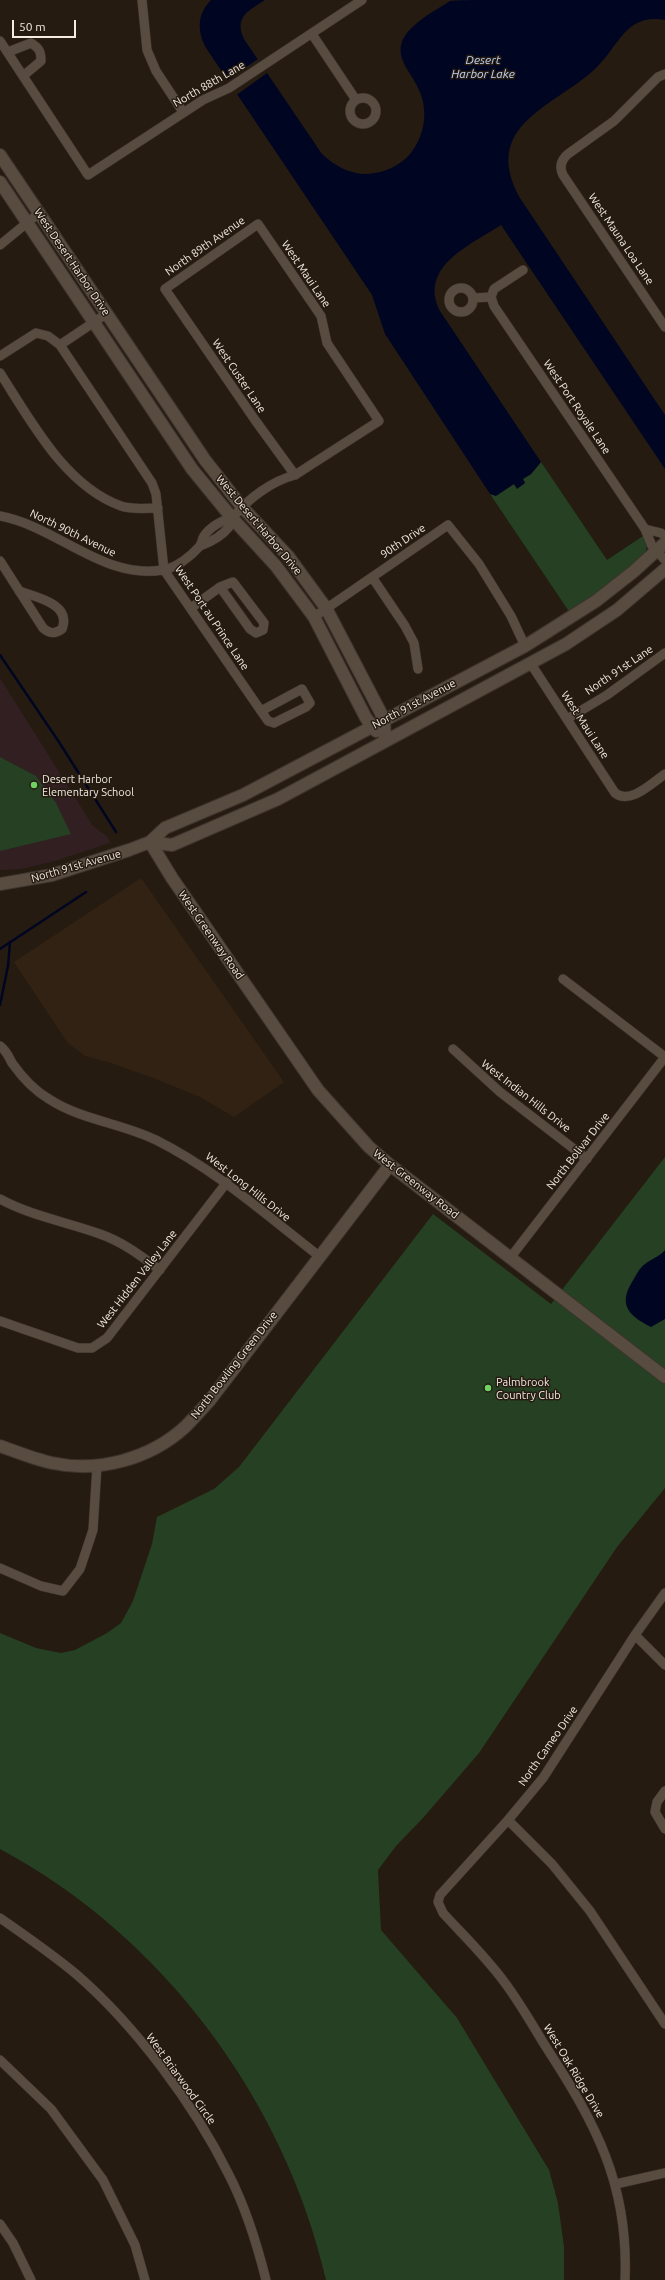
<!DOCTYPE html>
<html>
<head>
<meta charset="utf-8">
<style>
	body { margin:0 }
	#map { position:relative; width:665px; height:2280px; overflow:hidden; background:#261b11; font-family:Ubuntu,sans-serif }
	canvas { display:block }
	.scale { position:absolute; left:12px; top:20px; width:64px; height:18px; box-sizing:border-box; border:2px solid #f3ebe4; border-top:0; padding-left:5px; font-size:12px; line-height:14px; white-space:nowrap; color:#f3ebe4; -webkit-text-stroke:3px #261b11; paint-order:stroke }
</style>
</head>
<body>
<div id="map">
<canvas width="665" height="2280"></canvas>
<div class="scale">50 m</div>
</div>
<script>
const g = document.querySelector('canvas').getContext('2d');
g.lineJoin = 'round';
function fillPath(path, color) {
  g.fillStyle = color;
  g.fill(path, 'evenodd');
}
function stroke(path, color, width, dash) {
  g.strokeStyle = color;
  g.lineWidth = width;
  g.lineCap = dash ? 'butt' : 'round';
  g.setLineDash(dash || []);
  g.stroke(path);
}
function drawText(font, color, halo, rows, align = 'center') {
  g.font = font + ' Ubuntu,sans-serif';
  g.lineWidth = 3;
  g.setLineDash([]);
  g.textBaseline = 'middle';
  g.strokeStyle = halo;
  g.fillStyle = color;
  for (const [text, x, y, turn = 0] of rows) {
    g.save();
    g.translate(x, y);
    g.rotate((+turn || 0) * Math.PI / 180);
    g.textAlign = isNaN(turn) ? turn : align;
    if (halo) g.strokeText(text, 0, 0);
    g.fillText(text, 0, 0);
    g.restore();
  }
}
const built = new Path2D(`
	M 141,878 L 284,1082 L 234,1117 L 200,1097 L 153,1078 L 108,1062 L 85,1056 L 67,1042 L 14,962 Z`);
const education = new Path2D(`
	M 0,678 L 93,826 L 108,837 L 110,843 L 55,861 L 21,869 L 0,870 Z`);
const green = new Path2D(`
	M 541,462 L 607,560 L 643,536 L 647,546 L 645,555 L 570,613 L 490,494 L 496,495 L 514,484 L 517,488 L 525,483 L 523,479 L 531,474 Z
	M 0,757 L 36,776 L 56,803 L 71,834 L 0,851 Z
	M 665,1157 L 665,1488 L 617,1547 L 479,1753 L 423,1818 L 396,1846 L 378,1870 L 381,1930 L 457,2018 L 549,2170 L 558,2203 L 564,2247 L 564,2280 L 326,2280 C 285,2101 163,1936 0,1849 L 0,1633 L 36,1648 L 61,1653 L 75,1650 L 107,1633 L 121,1623 L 133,1601 L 152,1544 L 157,1517 L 214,1489 L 239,1467 L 433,1214 L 551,1304 Z`);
const water = new Path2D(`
	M 211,0 L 265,0 C 248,11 234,17 244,39 L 322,154 C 335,166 349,174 367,174 C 383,173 400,166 410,154 C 426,134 429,108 417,86 C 411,73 398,61 401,45 C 406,25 435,11 450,1 C 456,0 481,0 489,0 C 548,0 606,0 665,0 L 665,20 C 625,13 619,47 595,69 C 554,107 480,125 520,198 L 665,415 L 665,469 L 501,225 C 471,245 418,266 440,311 L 541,462 L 531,474 L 523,479 L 525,483 L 517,489 L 514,484 L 496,496 L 490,494 L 385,334 L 372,295 L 206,48 C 197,31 197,14 211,0 Z
	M 665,1250 L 665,1319 L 651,1327 C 629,1316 618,1305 632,1282 C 636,1276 639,1268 645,1264 C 651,1259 659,1257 665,1250 Z`);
const pier = new Path2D(`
	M 258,59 L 267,73 L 235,96 L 226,81 Z`);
const stream = new Path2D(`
	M 0,655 L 59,742 L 116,832
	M 0,949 L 86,892
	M 0,1005 L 8,966 L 10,942`);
const street = new Path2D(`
	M 142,0 L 147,50 L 156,71 L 183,112
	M 312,34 L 356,100
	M 0,41 L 88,175 L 203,100 L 229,88 L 362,0
	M 8,52 L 31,43 C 39,48 41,51 41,61 L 23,76
	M 665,74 L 658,77 L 614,121 L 568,154 C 561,160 559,167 563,175 L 665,327
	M350 111a13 13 0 1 1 26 0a13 13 0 1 1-26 0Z
	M 0,245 L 39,213
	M449 300a12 12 0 1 1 24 0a12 12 0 1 1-24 0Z
	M 491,297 L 494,306 L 645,529 L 652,546 L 665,560
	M 473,298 L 491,297 L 494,289 L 523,270
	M 60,345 L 106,314
	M 0,356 L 36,333 L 48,336 L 60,345 L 152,483 L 156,494 L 164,570 L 261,711 L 268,721 L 274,723 L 306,707 L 310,703 L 302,689 L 261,711
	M 0,373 C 31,421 65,486 121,506 C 133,510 146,508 158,508
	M 0,516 C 58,527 103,580 163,570 C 176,568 191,556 199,547 C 202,544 202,539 204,536 C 210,527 222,520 232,518
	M 645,529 L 661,533 L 665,536
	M 200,546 C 211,542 222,536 229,527 C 231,524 231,520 234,516 C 249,498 272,481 295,475 L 379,421 L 327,343 L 321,316 L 258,224 L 165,289 L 255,420 L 295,475
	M 0,561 L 43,628 C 50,634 55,634 62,629 C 72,604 36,597 19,591
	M 372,577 L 405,626 L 414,643 L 418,669
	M 191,608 L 220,587 L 233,582 L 264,623 L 263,630 L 256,633 L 250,629 L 220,587
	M 314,617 L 448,525 L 479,564 L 511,616 L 525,646
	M 531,664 L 615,793 C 630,805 652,783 665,774
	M 567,719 L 607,695 L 665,653
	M 563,979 L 665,1057
	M 0,1046 C 6,1050 9,1057 12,1063 C 22,1077 35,1091 49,1099 C 81,1120 121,1123 156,1140 C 216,1170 266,1215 319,1256
	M 453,1049 L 500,1092 L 587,1159
	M 0,1199 C 31,1216 67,1222 100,1234 C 123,1242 141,1256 160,1270
	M 510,1258 L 665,1057
	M 0,1321 L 78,1348 L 92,1348 L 107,1338 L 227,1182
	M 0,1568 L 41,1586 L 63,1591 L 80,1569 L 93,1530 L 97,1466
	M 635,1635 L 665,1665
	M 665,1791 L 657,1802 L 655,1812 L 665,1829
	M 508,1820 L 552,1864 L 590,1911 L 665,2024
	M 0,1918 C 26,1936 52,1954 76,1974 C 135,2025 194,2104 229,2175 C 246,2208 257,2244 266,2280
	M 0,2060 L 51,2109 L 103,2180 L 135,2245 L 145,2280
	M 616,2184 L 665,2173
	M 0,2224 L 13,2243 L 31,2280
	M 625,2280 C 629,2185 596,2124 546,2047 C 533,2026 520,2003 505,1983 C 487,1958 464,1936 443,1913 L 438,1902 L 440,1895 L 508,1820 L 543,1778 L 635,1635 L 665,1593`);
const secondary = new Path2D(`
	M 0,155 L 205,460 L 242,507 L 288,556 L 326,608 L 384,719 L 385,740
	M 0,182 L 192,469 L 232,518 L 276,566 L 314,617 L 366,718 L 376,731
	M 150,842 L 172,878 L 318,1090 L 369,1147 L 390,1165 L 665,1377
	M 150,842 L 172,845 L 278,799 L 566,644 L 617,610 L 665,569
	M 0,884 L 52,875 L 129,850 L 150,842 L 165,828 L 243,795 L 525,646 L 596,601 L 633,572 L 665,543
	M 0,1446 C 17,1452 34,1459 52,1463 C 98,1473 150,1459 185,1427 C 194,1418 202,1409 210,1400 L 390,1165`);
const markers = [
	[34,785,4,"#6ed360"],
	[488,1388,4,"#6ed360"]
];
const streetNames = [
	["North 88th Lane",209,84,-30],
	["West Mauna Loa Lane",621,239,56],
	["North 89th Avenue",205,246,-35],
	["West Desert Harbor Drive",72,262,56],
	["West Maui Lane",306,274,56],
	["West Custer Lane",239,376,56],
	["West Port Royale Lane",577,407,56],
	["West Desert Harbor Drive",259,525,50],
	["North 90th Avenue",73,533,26],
	["90th Drive",403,541,-34],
	["West Port au Prince Lane",212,618,56],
	["North 91st Lane",619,670,-34],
	["North 91st Avenue",414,704,-28],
	["West Maui Lane",585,725,57],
	["North 91st Avenue",76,866,-16],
	["West Greenway Road",211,935,55],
	["West Indian Hills Drive",526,1096,38],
	["North Bolivar Drive",578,1151,-52],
	["West Greenway Road",416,1184,38],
	["West Long Hills Drive",248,1187,38],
	["West Hidden Valley Lane",137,1279,-52],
	["North Bowling Green Drive",234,1365,-52],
	["North Cameo Drive",548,1746,-55],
	["West Oak Ridge Drive",574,2071,59],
	["West Briarwood Circle",181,2079,54]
];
const poiNames = [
	["Desert Harbor",42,779],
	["Elementary School",42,792],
	["Palmbrook",496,1382],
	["Country Club",496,1395]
];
const waterNames = [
	["Desert",483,60],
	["Harbor Lake",483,74]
];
fillPath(built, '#322213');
fillPath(education, '#311f22');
fillPath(green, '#254022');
fillPath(water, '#000622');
fillPath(pier, '#261b11');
stroke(stream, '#000622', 2.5);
stroke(street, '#3d342e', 10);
stroke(secondary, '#3d342e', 14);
stroke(street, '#584b3f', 9);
stroke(secondary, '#584b3f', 12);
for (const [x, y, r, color] of markers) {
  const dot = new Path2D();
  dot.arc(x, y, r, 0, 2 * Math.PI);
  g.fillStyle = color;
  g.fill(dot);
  stroke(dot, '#261b11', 1.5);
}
drawText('11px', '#f3ebe4', '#261b11', streetNames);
drawText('11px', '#f3ebe4', '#261b11', poiNames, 'left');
drawText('italic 12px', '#bfd4f9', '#261b11', waterNames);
</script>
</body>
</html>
